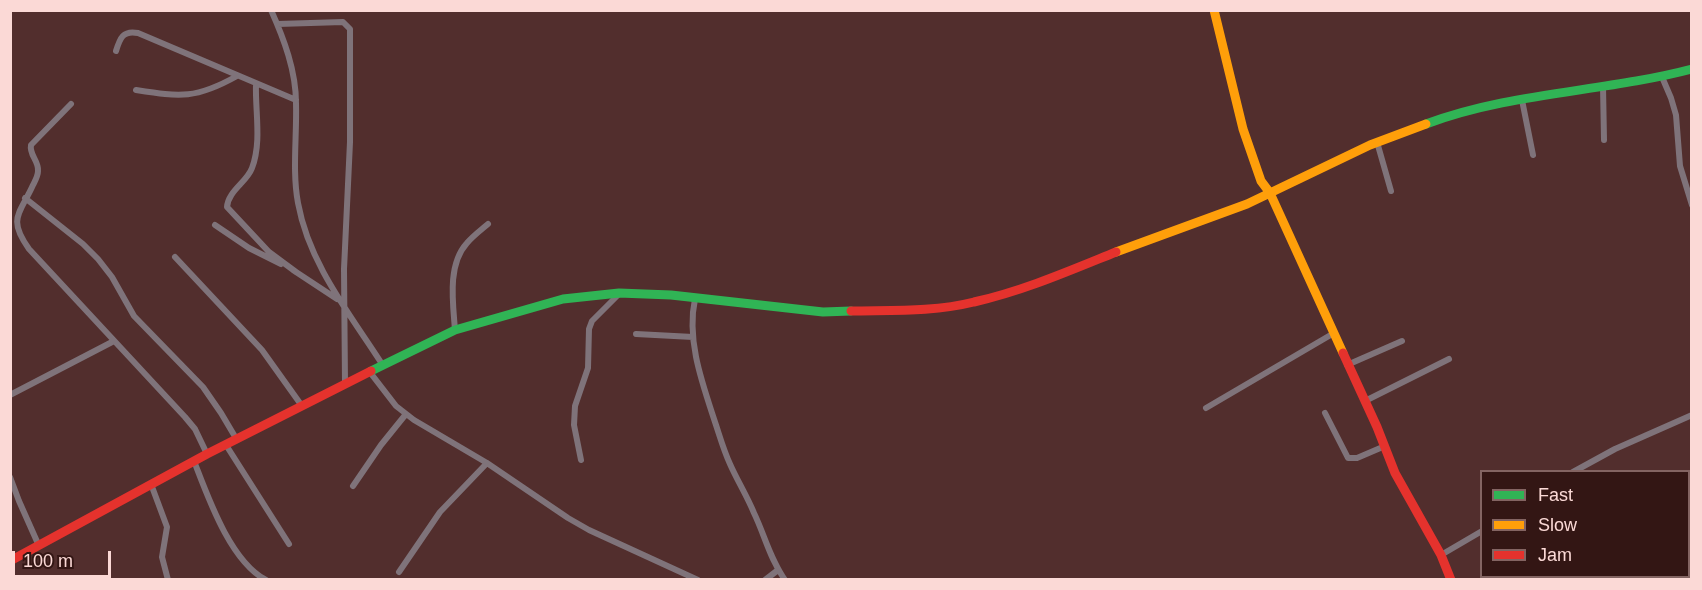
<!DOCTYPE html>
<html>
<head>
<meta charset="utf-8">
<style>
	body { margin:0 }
	#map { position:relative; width:1702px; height:590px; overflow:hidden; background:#522e2d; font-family:Helvetica,sans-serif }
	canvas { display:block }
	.frame { position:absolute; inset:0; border:12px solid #fbd9d6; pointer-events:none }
	.legend { position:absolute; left:1480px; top:470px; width:210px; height:108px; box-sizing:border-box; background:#331614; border:2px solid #836462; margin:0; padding:8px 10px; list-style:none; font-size:18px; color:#fbd9d6 }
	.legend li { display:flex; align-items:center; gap:12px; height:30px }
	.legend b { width:30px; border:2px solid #836462 }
	.scale { position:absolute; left:12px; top:551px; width:99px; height:27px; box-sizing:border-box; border:3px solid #fbd9d6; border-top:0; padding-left:8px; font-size:18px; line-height:21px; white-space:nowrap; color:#fbd9d6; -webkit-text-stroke:4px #331614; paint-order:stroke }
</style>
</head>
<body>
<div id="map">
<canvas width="1702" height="590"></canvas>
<div class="frame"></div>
<ul class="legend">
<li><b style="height:8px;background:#30b455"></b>Fast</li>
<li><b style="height:8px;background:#ff9f0a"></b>Slow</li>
<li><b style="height:8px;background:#e5322d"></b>Jam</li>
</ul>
<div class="scale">100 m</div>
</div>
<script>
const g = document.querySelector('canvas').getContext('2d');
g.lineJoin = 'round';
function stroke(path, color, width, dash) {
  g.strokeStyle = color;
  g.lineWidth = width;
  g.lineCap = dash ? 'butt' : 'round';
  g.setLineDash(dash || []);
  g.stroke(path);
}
const street = new Path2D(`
	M 271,10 C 284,39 296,71 296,103 C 297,136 292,171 298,203 C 309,264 350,314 382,364
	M 278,24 L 343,22 L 350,29 L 350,142 L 344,269 L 345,384
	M 116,51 C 120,38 123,30 138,33 L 296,100
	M 1662,77 L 1671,98 L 1676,115 L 1680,166 L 1692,205
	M 256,84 C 255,111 262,142 252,168 C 247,182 228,191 227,207 L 269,252 L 296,272
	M 1603,86 L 1604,140
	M 136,90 C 181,97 196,99 237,76
	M 1522,100 L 1533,155
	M 71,104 L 31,145 C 29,155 39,161 38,171 C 38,176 35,181 33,185 C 20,214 7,218 29,249 L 185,417 L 195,429 L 207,454
	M 1377,142 L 1391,191
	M 25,198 L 83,244 L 98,259 L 112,277 L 134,316 L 203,387 L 221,413 L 237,440
	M 215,225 L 249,248 L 281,264
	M 175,257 L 262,350 L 302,406
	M 293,270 L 337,299
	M 695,299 C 686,341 703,385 716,425 C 720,437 724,451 730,464 C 737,480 747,496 754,513 C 765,536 770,559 785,580
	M 455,330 C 453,303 447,265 467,243 C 473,236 481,230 488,224
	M 636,334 L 693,337
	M 1347,365 L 1402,341
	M 369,371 L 396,406 L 414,420 L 487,463 L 568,518 L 589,530 L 698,580
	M 10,395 L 114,341
	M 1365,401 L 1449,359
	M 1206,408 L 1334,333
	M 1325,413 L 1348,458 L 1357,458 L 1385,446
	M 226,445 L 289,544
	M 581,460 L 574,425 L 575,406 L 588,368 L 589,329 L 592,321 L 619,294
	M 194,461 C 208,497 230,561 266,580
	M 1573,472 L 1615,449 L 1692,415
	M 10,477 L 19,501 L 39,546
	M 151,484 L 167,527 L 162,557 L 168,580
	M 353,486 L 381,445 L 406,414
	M 1441,555 L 1482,531
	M 399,572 L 440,512 L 487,463
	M 765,580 L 778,570`);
const fast = new Path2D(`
	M 1426,124 C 1511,92 1605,92 1692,69
	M 371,371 L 455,330 L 563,299 L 619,293 L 671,295 L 823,312 L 851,311`);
const slow = new Path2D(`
	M 1214,10 L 1243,129 L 1261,181 L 1270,193 L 1343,353
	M 1116,252 L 1247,204 L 1370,145 L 1426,124`);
const jam = new Path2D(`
	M 851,311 C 891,310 934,312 974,302 C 1023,291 1069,271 1116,252
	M 1343,353 L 1377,427 L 1395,473 L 1441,555 L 1451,580
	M 10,561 L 207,454 L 371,371`);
stroke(street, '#7f737a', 6);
stroke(fast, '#30b455', 9);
stroke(slow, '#ff9f0a', 9);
stroke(jam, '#e5322d', 9);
</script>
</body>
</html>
